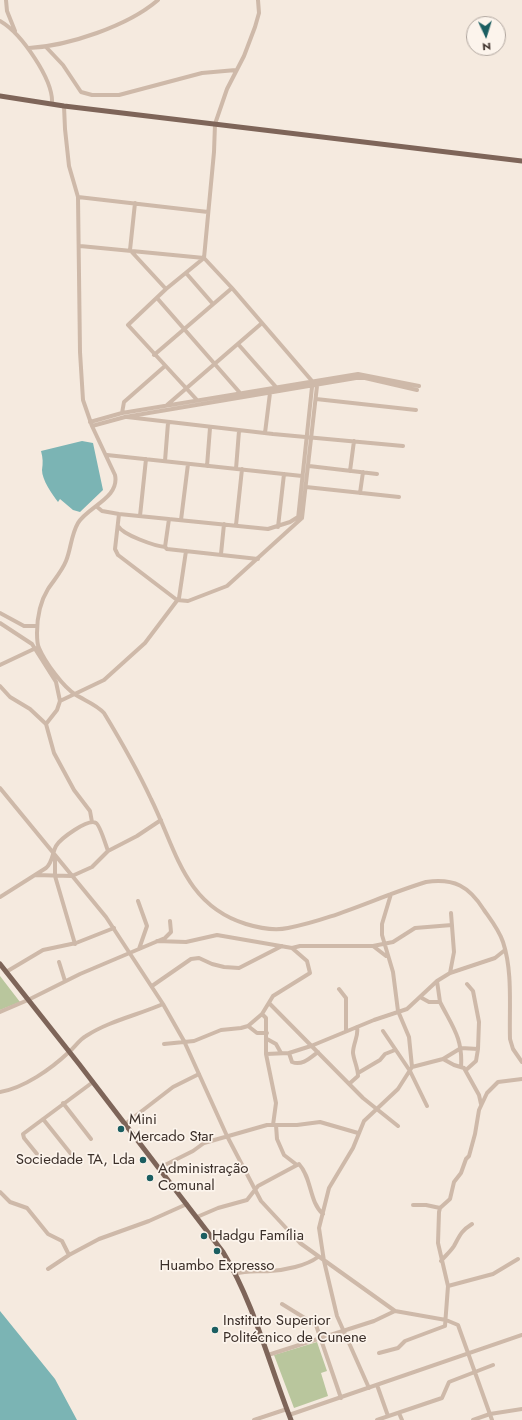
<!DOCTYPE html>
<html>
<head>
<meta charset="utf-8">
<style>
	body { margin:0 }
	#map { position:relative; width:522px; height:1420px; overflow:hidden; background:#f5eadf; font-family:Jost,sans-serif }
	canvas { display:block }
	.north { position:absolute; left:466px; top:16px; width:40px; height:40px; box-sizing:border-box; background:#fcf4ec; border:1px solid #afa59e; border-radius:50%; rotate:176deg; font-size:11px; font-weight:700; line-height:16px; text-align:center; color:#3b2f29 }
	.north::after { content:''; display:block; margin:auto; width:14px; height:18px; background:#1b5e61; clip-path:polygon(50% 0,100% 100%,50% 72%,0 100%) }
</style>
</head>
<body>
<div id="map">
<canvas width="522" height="1420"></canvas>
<div class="north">N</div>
</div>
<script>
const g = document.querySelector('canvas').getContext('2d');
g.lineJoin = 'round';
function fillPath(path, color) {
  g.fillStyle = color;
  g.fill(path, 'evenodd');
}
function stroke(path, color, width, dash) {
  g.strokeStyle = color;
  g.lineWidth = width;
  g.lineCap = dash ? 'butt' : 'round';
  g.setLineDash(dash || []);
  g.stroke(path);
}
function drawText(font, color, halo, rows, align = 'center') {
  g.font = font + ' Jost,sans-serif';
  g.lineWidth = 3.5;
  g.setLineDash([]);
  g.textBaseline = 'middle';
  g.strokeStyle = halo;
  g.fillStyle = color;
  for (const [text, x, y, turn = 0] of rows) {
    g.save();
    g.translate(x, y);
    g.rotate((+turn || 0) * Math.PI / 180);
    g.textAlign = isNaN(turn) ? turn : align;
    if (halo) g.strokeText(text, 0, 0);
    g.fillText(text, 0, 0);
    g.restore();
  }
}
const green = new Path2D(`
	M 0,976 L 20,1002 L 0,1010 Z
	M 317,1342 L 327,1371 L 321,1373 L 328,1396 L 294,1408 L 274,1355 Z`);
const water = new Path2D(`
	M 82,441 L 93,443 L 103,490 L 80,512 L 73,510 L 60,499 L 58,502 C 52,494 42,480 42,470 C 43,463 43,458 41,451 Z
	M 0,1311 L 55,1379 L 77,1420 L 0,1420 Z`);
const minor = new Path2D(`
	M 6,0 L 7,11 L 15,31
	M 0,21 C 21,33 54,80 52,104
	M 46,47 L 63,65 L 81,92 L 92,95 L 119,95 L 202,73 L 236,70
	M 29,48 C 68,46 128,26 158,0
	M 64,106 L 65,129 L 69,166 L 78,197 L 80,352 L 83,400 L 92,426 L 115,475 C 120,498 87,507 78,523 C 71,535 71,549 66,561 C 62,571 54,580 48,589 C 40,602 37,618 37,633 C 37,638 37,644 39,648 C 45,662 63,687 76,695 C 86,701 97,705 104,713 C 121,741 137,769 151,799 C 176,849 184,905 246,924 C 259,928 274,931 288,928 C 335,919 380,896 426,882 C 454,878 469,886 484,910 C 491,920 499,930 503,942 C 513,972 509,1008 510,1039 L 513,1049 L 522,1062
	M 78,197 L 208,212
	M 135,203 L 130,250 L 166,289
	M 80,246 L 204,258 L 232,288 L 312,381
	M 186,273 L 213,304
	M 157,298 L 241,394
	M 238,344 L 276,387
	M 154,355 L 232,288
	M 316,399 L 416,410
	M 197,400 L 128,325 L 166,289 L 204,258 L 214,152 L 215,124 L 227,89 L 244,56 L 255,27 L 259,13 L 258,0
	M 167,405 L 262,323
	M 122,413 L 124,402 L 165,366
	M 127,417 L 273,434 L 403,446
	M 90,422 L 122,413 L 358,374 L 419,386
	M 92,426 L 125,417 L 356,378 L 365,378 L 417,390
	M 265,433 L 270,393
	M 107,455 L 302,476
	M 165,461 L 168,423
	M 207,466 L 210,428
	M 309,466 L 377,474
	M 236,469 L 239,431
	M 350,471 L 354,441
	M 306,487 L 399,497
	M 360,493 L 363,472
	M 96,506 L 102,511 L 119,514 L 268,529 L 290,522 L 298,517 L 302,518
	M 119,514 L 115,549 L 118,555 L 177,600 L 188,601 L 227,586 L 302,518 L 317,386
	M 140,516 L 146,459
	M 169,519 L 165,547 L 167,549 L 258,559
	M 298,519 L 312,387
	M 181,520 L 188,464
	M 236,525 L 242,469
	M 118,526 C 123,535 155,546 165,547
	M 278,527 L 284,474
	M 221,554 L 224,524
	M 0,613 L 24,626 L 37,626
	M 0,623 L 32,644 L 56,682 L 60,701 L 57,710 L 46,724
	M 0,665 L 36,648
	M 0,686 L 10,697 L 30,709 L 46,724 L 54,753 L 74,790 L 90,811 L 92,822
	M 60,701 L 104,680 L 145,643 L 179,598 L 186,551
	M 0,788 L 106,917 L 163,1004 L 184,1041 L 227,1136 L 261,1201 L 300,1243 L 395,1311 L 446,1320 L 458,1325 L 492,1420
	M 55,855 L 55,876 L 75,944
	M 35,875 L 72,876 L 92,867 L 108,851 L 137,836 L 161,820
	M 0,897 L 46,868 C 53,862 52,853 56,846 C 60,839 88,818 96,823 C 100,825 106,846 108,851
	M 138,901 L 147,926 L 139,949
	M 157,941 L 186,942 L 217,935 L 292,948 L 300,946 L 373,946 L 386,956
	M 373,946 L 393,942 L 415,928 L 452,925
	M 59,962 L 65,981
	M 6,972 L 43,950 L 76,943 L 114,928
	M 450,973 L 454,952 L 451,913
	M 437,981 L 440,1002
	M 152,986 L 191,959 L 199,958 L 212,964 L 224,967 L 239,968 L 282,946
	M 339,989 L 346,998 L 346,1031
	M 420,997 L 429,1002 L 440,1002 C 452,1026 463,1038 461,1067
	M 269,1003 L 363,1098 L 398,1126
	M 0,1012 L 28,1000 L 80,974 L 165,938 L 171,932 L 170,921
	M 262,1014 L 266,1018 L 266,1054 L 276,1103 L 273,1125
	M 248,1026 L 257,1033 L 267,1033
	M 383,1031 L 410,1071 L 427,1106
	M 267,1039 L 276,1044 L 281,1053
	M 164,1044 L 194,1041 L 221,1030 L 241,1028 L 248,1026 L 262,1014 L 273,996 L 310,973 L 307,961 L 292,948
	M 289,1053 L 292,1062 C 302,1066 310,1058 318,1052
	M 266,1054 L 289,1053 L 311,1046 L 374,1020 L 407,1009 L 437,981 L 450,973 L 495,958 L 505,950
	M 443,1059 L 461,1048 L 478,1049
	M 412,1067 L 443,1059 L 454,1065 L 464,1068 L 479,1095 L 481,1104
	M 466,1070 L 476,1061 L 478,1049 L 479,1022 L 473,991 L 467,984
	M 358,1073 L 380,1060 L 385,1054 L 395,1050
	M 349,1084 L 358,1076 C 358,1068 354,1061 353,1053 C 353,1043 359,1036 357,1027
	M 0,1092 C 24,1088 51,1069 69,1052 C 75,1047 79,1040 86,1036 C 109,1021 138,1015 163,1004
	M 63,1103 L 91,1139
	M 43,1119 L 71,1154
	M 125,1124 L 173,1087 L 199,1074
	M 276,1125 L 277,1139 L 284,1155 L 297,1165
	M 37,1154 L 24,1138 L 23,1134 L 93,1082
	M 159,1168 L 193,1151 L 204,1143 L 267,1125 L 297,1125 L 320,1122 L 358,1133
	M 0,1192 L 10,1202 L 27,1208 L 48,1234 L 62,1241 L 69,1255
	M 413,1205 L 426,1205 L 440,1208
	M 197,1217 L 218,1208 L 247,1200 L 258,1186 L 299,1164 C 312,1178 309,1202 323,1214
	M 441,1261 C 445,1256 451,1251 454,1246 C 460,1235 461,1231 472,1224
	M 48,1269 L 69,1255 L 99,1239 L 149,1221 L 187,1204
	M 235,1274 C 246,1270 258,1272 270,1271 C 285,1270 306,1266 318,1257
	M 448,1286 L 493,1274 L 518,1259
	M 282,1304 L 316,1325 L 341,1398
	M 379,1353 L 398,1348 L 405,1341 L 445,1326 L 448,1286 L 438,1243 L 439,1212 L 440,1208 L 450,1199 L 454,1182 L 461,1173 L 466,1159 L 469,1156 L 475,1134 L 479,1110 L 487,1093 L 498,1082 L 522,1079
	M 268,1355 L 374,1321 L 395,1311
	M 377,1385 L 388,1416
	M 369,1388 L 337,1316 L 324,1261 L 319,1228 L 329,1188 L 353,1148 L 364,1121 L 398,1089 L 412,1067 L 409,1037 L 398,1011 L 393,972 L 382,935 L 382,924 L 391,894
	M 399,1413 L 402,1420
	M 289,1415 L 522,1335
	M 254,1420 L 287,1409
	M 377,1420 L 442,1398 L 449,1382 L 493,1365
	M 473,1420 L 490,1414 L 522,1409`);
const major = new Path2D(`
	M 0,96 L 64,106 L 522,161
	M 0,964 L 79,1064 L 223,1252 C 254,1303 269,1364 291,1420`);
const markers = [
	[121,1129,4,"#1b5e61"],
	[143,1160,4,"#1b5e61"],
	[150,1178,4,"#1b5e61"],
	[204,1236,4,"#1b5e61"],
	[217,1251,4,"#1b5e61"],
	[215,1330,4,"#1b5e61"]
];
const poiNames = [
	["Mini",129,1120],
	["Mercado Star",129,1137],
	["Sociedade TA, Lda",135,1160,"right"],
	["Administração",158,1169],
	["Comunal",158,1186],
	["Hadgu Família",212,1236],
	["Huambo Expresso",217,1266,"center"],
	["Instituto Superior",223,1321],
	["Politécnico de Cunene",223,1338]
];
fillPath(green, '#b9c69d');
fillPath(water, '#7bb4b4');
stroke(minor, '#ceb9a9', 4);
stroke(major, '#7e6559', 5);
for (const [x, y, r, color] of markers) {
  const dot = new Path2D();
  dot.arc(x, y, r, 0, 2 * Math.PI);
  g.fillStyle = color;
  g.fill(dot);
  stroke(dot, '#fcf4ec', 1.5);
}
drawText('15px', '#3b2f29', '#fcf4ec', poiNames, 'left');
</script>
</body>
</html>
